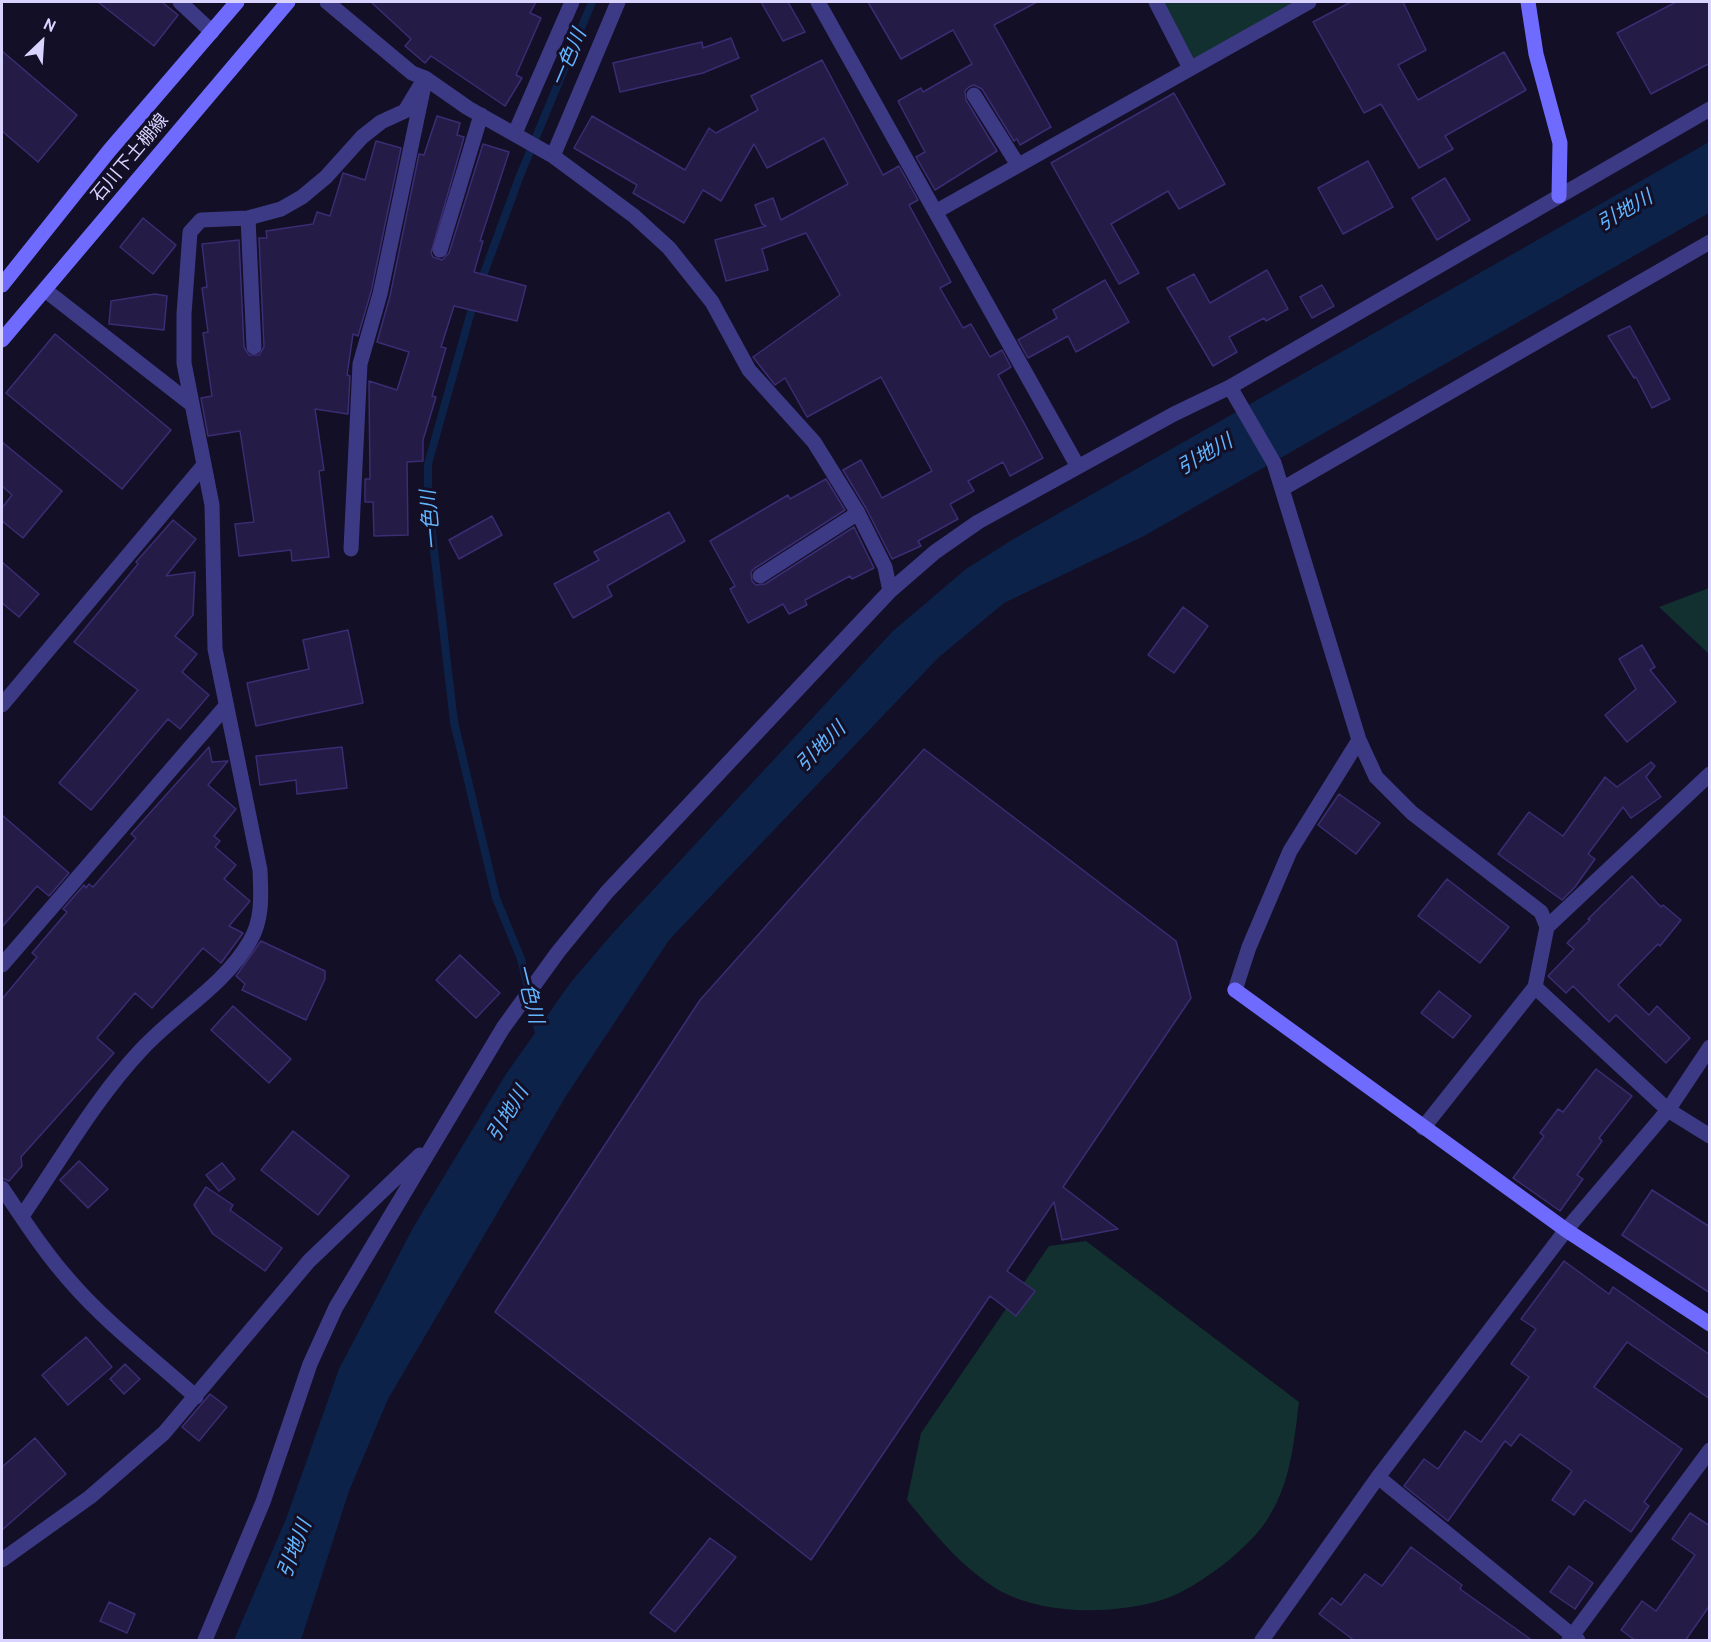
<!DOCTYPE html>
<html>
<head>
<meta charset="utf-8">
<style>
	body { margin:0 }
	#map { position:relative; width:1711px; height:1642px; overflow:hidden; background:#130f26; font-family:Cabin,sans-serif }
	canvas { display:block }
	.frame { position:absolute; inset:0; border:3px solid #d9d4ff; pointer-events:none }
	.north { position:absolute; left:12px; top:12px; width:60px; height:60px; -webkit-text-stroke:4px #130f26; paint-order:stroke; rotate:25deg; font-size:16px; font-weight:700; line-height:24px; text-align:center; color:#d9d4ff }
	.north::after { content:''; display:block; margin:auto; width:21px; height:27px; background:#d9d4ff; clip-path:polygon(50% 0,100% 100%,50% 72%,0 100%) }
</style>
</head>
<body>
<div id="map">
<canvas width="1711" height="1642"></canvas>
<div class="frame"></div>
<div class="north">N</div>
</div>
<script>
const g = document.querySelector('canvas').getContext('2d');
g.lineJoin = 'round';
function fillPath(path, color) {
  g.fillStyle = color;
  g.fill(path, 'evenodd');
}
function stroke(path, color, width, dash) {
  g.strokeStyle = color;
  g.lineWidth = width;
  g.lineCap = dash ? 'butt' : 'round';
  g.setLineDash(dash || []);
  g.stroke(path);
}
function drawText(font, color, halo, rows, align = 'center') {
  g.font = font + ' Cabin,"Noto Sans JP",sans-serif';
  g.lineWidth = 6;
  g.setLineDash([]);
  g.textBaseline = 'middle';
  g.strokeStyle = halo;
  g.fillStyle = color;
  for (const [text, x, y, turn = 0] of rows) {
    g.save();
    g.translate(x, y);
    g.rotate((+turn || 0) * Math.PI / 180);
    g.textAlign = isNaN(turn) ? turn : align;
    if (halo) g.strokeText(text, 0, 0);
    g.fillText(text, 0, 0);
    g.restore();
  }
}
const green = new Path2D(`
	M 1156,2 L 1309,2 L 1190,68 Z
	M 1709,588 L 1710,588 L 1709,654 L 1659,607 Z
	M 1086,1241 L 1299,1402 C 1294,1441 1291,1480 1270,1515 C 1253,1546 1199,1587 1165,1599 C 1116,1615 1043,1616 997,1589 C 960,1566 934,1533 907,1500 L 921,1433 L 1049,1246 Z`);
const water = new Path2D(`
	M 1709,142 L 1709,213 L 1144,536 L 1004,603 L 938,658 L 669,940 L 566,1096 L 388,1399 L 349,1491 L 301,1640 L 234,1640 L 286,1519 L 339,1369 L 414,1226 L 506,1074 L 571,982 L 613,933 L 893,631 L 966,569 L 1012,540 Z`);
const stream = new Path2D(`
	M 480,284 L 519,178 L 592,2
	M 474,301 L 428,464 L 428,499 L 454,722 L 496,898 L 521,959 L 540,1037`);
const building = new Path2D(`
	M 98,2 L 162,2 L 178,15 L 154,46 Z
	M 371,2 L 536,2 L 530,13 L 541,18 L 516,75 L 522,78 L 505,106 L 431,56 L 425,63 L 405,46 L 411,39 Z
	M 761,2 L 788,2 L 805,32 L 783,41 Z
	M 868,2 L 1037,2 L 994,25 L 1051,127 L 1020,145 L 1017,139 L 1014,141 L 982,89 L 974,85 L 969,87 L 965,91 L 966,100 L 997,151 L 935,190 L 916,157 L 925,152 L 898,101 L 921,88 L 923,92 L 972,64 L 953,30 L 901,59 Z
	M 1351,2 L 1403,2 L 1426,50 L 1398,65 L 1418,100 L 1504,52 L 1526,90 L 1445,136 L 1453,149 L 1419,168 L 1381,104 L 1364,113 L 1313,22 Z
	M 1676,2 L 1710,2 L 1710,63 L 1651,94 L 1617,33 Z
	M 731,38 L 739,58 L 703,73 L 620,92 L 613,63 L 702,42 L 703,48 Z
	M 2,51 L 77,115 L 38,162 L 2,131 Z
	M 822,60 L 883,175 L 899,166 L 918,200 L 909,205 L 951,282 L 940,288 L 963,328 L 971,324 L 990,357 L 1002,350 L 1011,367 L 998,375 L 1043,458 L 1010,476 L 1003,462 L 968,481 L 974,491 L 950,504 L 958,519 L 918,541 L 921,546 L 892,559 L 866,508 L 843,470 L 861,460 L 882,498 L 932,471 L 881,377 L 807,417 L 785,378 L 775,385 L 753,357 L 840,295 L 806,233 L 762,249 L 768,270 L 726,281 L 715,240 L 766,226 L 762,224 L 755,205 L 773,198 L 781,220 L 848,184 L 824,138 L 767,168 L 754,144 L 721,201 L 703,190 L 684,223 L 633,193 L 637,185 L 574,148 L 592,116 L 685,170 L 709,128 L 716,133 L 758,110 L 751,96 Z
	M 1174,93 L 1225,184 L 1179,209 L 1168,191 L 1111,224 L 1139,273 L 1119,284 L 1051,163 Z
	M 437,116 L 460,123 L 457,135 L 464,137 L 431,253 L 433,257 L 442,260 L 449,253 L 483,144 L 509,152 L 480,241 L 483,241 L 474,272 L 526,286 L 517,321 L 454,306 L 441,347 L 446,348 L 432,396 L 436,397 L 423,440 L 423,461 L 407,462 L 408,535 L 374,536 L 373,502 L 365,502 L 365,479 L 370,479 L 369,381 L 397,390 L 409,352 L 377,342 L 390,296 L 419,154 L 424,155 Z
	M 376,141 L 401,148 L 371,292 L 358,336 L 353,334 L 347,375 L 350,376 L 348,414 L 315,409 L 324,470 L 319,471 L 329,557 L 292,561 L 291,550 L 239,556 L 235,524 L 254,522 L 240,431 L 208,436 L 201,398 L 212,396 L 203,333 L 208,332 L 202,288 L 207,287 L 202,244 L 239,240 L 244,347 L 249,355 L 259,355 L 264,347 L 259,238 L 267,238 L 266,231 L 313,224 L 317,212 L 330,216 L 343,173 L 365,180 Z
	M 1368,161 L 1393,207 L 1343,234 L 1318,188 Z
	M 1445,178 L 1470,220 L 1437,240 L 1412,198 Z
	M 143,218 L 176,245 L 153,274 L 120,247 Z
	M 1267,270 L 1288,309 L 1266,321 L 1264,318 L 1229,337 L 1237,352 L 1213,366 L 1167,288 L 1194,274 L 1210,303 Z
	M 1105,280 L 1129,322 L 1076,352 L 1068,336 L 1028,358 L 1018,340 L 1057,318 L 1053,310 Z
	M 1322,285 L 1334,306 L 1312,318 L 1300,297 Z
	M 155,294 L 167,296 L 164,330 L 109,324 L 111,301 Z
	M 1630,326 L 1670,399 L 1652,408 L 1636,377 L 1634,378 L 1608,336 Z
	M 55,334 L 171,430 L 122,489 L 6,393 Z
	M 2,442 L 62,491 L 23,538 L 2,521 L 2,508 L 12,495 L 2,486 Z
	M 826,479 L 845,510 L 755,568 L 751,572 L 752,581 L 756,585 L 765,584 L 854,527 L 874,568 L 852,579 L 850,576 L 805,600 L 807,605 L 789,614 L 783,604 L 748,623 L 730,589 L 735,586 L 710,541 L 788,495 L 790,499 Z
	M 669,512 L 685,541 L 607,586 L 612,596 L 573,618 L 554,584 L 599,560 L 594,552 Z
	M 492,516 L 502,535 L 459,559 L 449,540 Z
	M 173,520 L 196,539 L 166,576 L 195,572 L 193,615 L 175,636 L 197,654 L 182,672 L 209,695 L 180,729 L 168,719 L 91,810 L 59,783 L 138,690 L 74,642 L 138,564 L 136,562 Z
	M 2,562 L 39,594 L 19,617 L 2,603 Z
	M 1183,607 L 1208,626 L 1174,673 L 1148,655 Z
	M 348,630 L 363,703 L 256,726 L 247,683 L 309,669 L 303,640 Z
	M 1642,645 L 1655,667 L 1650,670 L 1676,702 L 1627,742 L 1605,715 L 1636,689 L 1619,659 Z
	M 209,747 L 212,762 L 228,761 L 208,785 L 236,809 L 214,836 L 220,841 L 215,847 L 236,865 L 224,879 L 250,901 L 229,926 L 243,933 L 221,963 L 203,948 L 152,1008 L 135,993 L 97,1038 L 114,1053 L 21,1157 L 22,1166 L 9,1181 L 2,1178 L 2,999 L 37,957 L 32,953 L 67,912 L 63,909 L 84,885 L 86,888 L 89,884 L 93,887 L 136,838 L 131,834 Z
	M 342,747 L 347,788 L 297,794 L 296,780 L 260,785 L 256,756 Z
	M 924,749 L 1176,941 L 1191,998 L 1063,1187 L 1118,1229 L 1062,1240 L 1054,1202 L 1007,1271 L 1035,1291 L 1016,1316 L 990,1296 L 811,1560 L 495,1312 L 700,1000 Z
	M 1651,762 L 1655,766 L 1646,777 L 1661,797 L 1631,818 L 1623,807 L 1588,854 L 1595,859 L 1575,887 L 1562,900 L 1498,854 L 1529,812 L 1563,836 L 1605,777 L 1617,787 Z
	M 1339,794 L 1380,823 L 1356,854 L 1318,825 Z
	M 2,815 L 69,873 L 49,896 L 37,886 L 2,927 Z
	M 1632,876 L 1661,907 L 1663,905 L 1681,920 L 1660,946 L 1658,944 L 1618,985 L 1649,1015 L 1657,1006 L 1690,1038 L 1666,1063 L 1616,1015 L 1609,1022 L 1573,986 L 1566,993 L 1548,976 L 1574,949 L 1567,943 L 1590,920 L 1588,919 Z
	M 1447,879 L 1509,927 L 1480,963 L 1418,916 Z
	M 261,941 L 325,971 L 325,979 L 306,1020 L 242,990 L 245,984 L 236,976 Z
	M 460,955 L 500,993 L 476,1018 L 436,980 Z
	M 1439,991 L 1471,1016 L 1453,1038 L 1421,1013 Z
	M 233,1006 L 291,1059 L 269,1083 L 211,1030 Z
	M 1596,1069 L 1632,1096 L 1599,1138 L 1602,1141 L 1577,1175 L 1583,1179 L 1560,1211 L 1513,1178 L 1544,1136 L 1540,1133 L 1558,1109 L 1563,1112 Z
	M 293,1131 L 349,1176 L 318,1215 L 261,1170 Z
	M 79,1161 L 108,1189 L 88,1208 L 60,1180 Z
	M 222,1163 L 235,1179 L 219,1191 L 206,1175 Z
	M 206,1187 L 233,1205 L 230,1210 L 282,1248 L 265,1271 L 213,1234 L 194,1205 Z
	M 1652,1190 L 1710,1227 L 1710,1293 L 1622,1235 Z
	M 1564,1261 L 1609,1294 L 1613,1287 L 1710,1355 L 1710,1399 L 1627,1342 L 1594,1387 L 1682,1449 L 1644,1502 L 1649,1506 L 1631,1532 L 1585,1500 L 1574,1515 L 1552,1500 L 1572,1471 L 1520,1434 L 1511,1446 L 1505,1441 L 1448,1521 L 1404,1486 L 1424,1459 L 1438,1469 L 1465,1431 L 1481,1442 L 1529,1377 L 1511,1364 L 1536,1329 L 1521,1319 Z
	M 86,1337 L 112,1367 L 68,1405 L 42,1375 Z
	M 125,1364 L 140,1379 L 124,1394 L 110,1379 Z
	M 210,1394 L 227,1407 L 199,1441 L 182,1427 Z
	M 35,1438 L 66,1474 L 2,1530 L 2,1467 Z
	M 1690,1513 L 1710,1526 L 1710,1605 L 1685,1641 L 1636,1641 L 1621,1630 L 1642,1601 L 1656,1611 L 1695,1555 L 1672,1539 Z
	M 710,1538 L 736,1557 L 675,1632 L 650,1613 Z
	M 1411,1547 L 1462,1585 L 1460,1589 L 1533,1641 L 1355,1641 L 1319,1614 L 1332,1598 L 1341,1605 L 1365,1574 L 1382,1586 Z
	M 1569,1566 L 1593,1583 L 1575,1609 L 1550,1592 Z
	M 109,1602 L 135,1614 L 127,1633 L 100,1621 Z`);
const street = new Path2D(`
	M 180,2 L 212,32
	M 327,2 L 412,73 L 425,78 L 468,108 L 553,156 L 634,216 L 669,248 L 712,302 L 749,370 L 814,442 L 858,513 L 885,567 L 890,591
	M 818,2 L 1077,465
	M 1156,2 L 1190,68
	M 974,95 L 1018,165
	M 515,133 L 572,2
	M 553,156 L 618,2
	M 937,211 L 1309,2
	M 248,218 L 254,347
	M 440,250 L 481,115
	M 45,290 L 190,403
	M 1230,387 L 1274,463 L 1359,740 L 1376,777 L 1412,813 L 1541,912 L 1547,927 L 1535,987 L 1423,1128
	M 1282,489 L 1710,242
	M 351,549 L 360,364 L 380,294 L 423,90
	M 760,576 L 858,513
	M 2,705 L 203,466
	M 1547,927 L 1710,774
	M 2,965 L 226,706
	M 1535,987 L 1668,1110 L 1710,1136
	M 1235,990 L 1249,947 L 1290,851 L 1359,740
	M 2,1188 C 24,1220 44,1252 70,1281 C 107,1324 154,1359 196,1397
	M 22,1216 C 60,1161 95,1099 141,1050 C 176,1012 224,986 250,941 C 263,919 261,895 260,870 L 215,649 L 212,505 L 184,363 L 184,314 L 190,232 L 201,220 L 248,218 L 281,209 L 302,197 L 326,177 L 362,137 L 381,122 L 405,111 L 425,78
	M 1378,1477 L 1578,1640
	M 2,1560 L 90,1497 L 164,1433 L 309,1261 L 420,1155
	M 205,1640 L 263,1502 L 310,1364 L 336,1307 L 503,1028 L 558,952 L 607,892 L 890,591 L 935,552 L 978,522 L 1174,414 L 1230,387 L 1710,109
	M 1262,1640 L 1378,1477 L 1566,1230 L 1668,1110 L 1710,1047
	M 1569,1640 L 1710,1450`);
const secondary = new Path2D(`
	M 1528,2 L 1536,54 L 1560,143 L 1559,196
	M 2,285 L 109,151 L 237,2
	M 2,340 L 288,2
	M 1235,990 L 1566,1230 L 1710,1324`);
const streetNames = [
	["石川下土棚線",130,158,-50]
];
const waterNames = [
	["一色川",569,58,-67],
	["引地川",1625,211,-30],
	["引地川",1205,455,-30],
	["一色川",431,520,-95],
	["引地川",821,747,-45],
	["一色川",529,994,76],
	["引地川",508,1114,-59],
	["引地川",295,1549,-69]
];
fillPath(green, '#12302f');
fillPath(water, '#0c2248');
stroke(stream, '#0c2248', 8);
fillPath(building, '#241b47');
stroke(building, '#3b2d73', 1.5);
stroke(street, '#3d3a85', 15);
stroke(secondary, '#6f6bff', 15);
drawText('18px', '#d9d4ff', '#130f26', streetNames);
drawText('italic 20px', '#62b6ff', '#130f26', waterNames);
</script>
</body>
</html>
